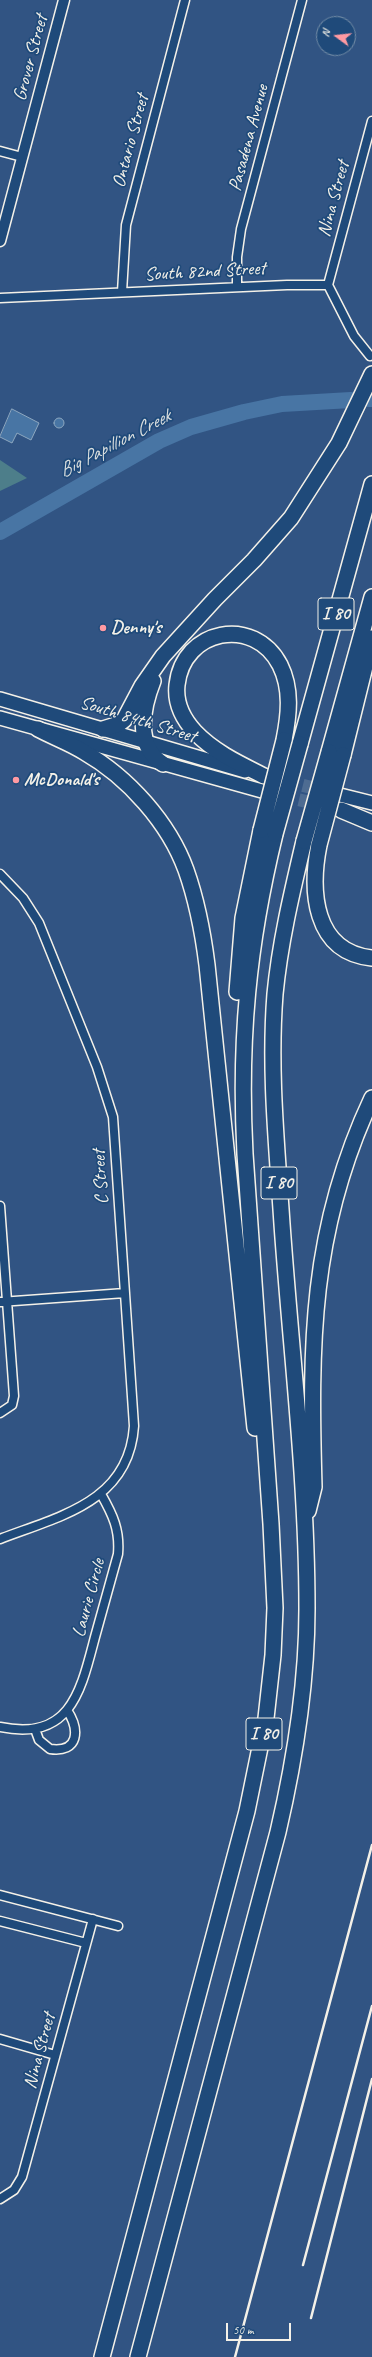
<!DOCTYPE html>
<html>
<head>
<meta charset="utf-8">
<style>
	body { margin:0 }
	#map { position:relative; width:372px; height:2357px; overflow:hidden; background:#315483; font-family:Caveat,sans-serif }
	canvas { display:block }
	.north { position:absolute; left:316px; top:16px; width:40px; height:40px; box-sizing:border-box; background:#1f4a7a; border:1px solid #748da6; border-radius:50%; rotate:285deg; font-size:11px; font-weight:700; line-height:16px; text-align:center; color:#f4f1e8 }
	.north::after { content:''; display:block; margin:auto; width:14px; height:18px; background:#ff9aa2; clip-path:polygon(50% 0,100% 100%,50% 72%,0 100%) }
	.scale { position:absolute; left:226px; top:2323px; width:65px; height:18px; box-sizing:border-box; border:2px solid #f4f1e8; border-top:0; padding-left:5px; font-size:12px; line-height:14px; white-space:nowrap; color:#f4f1e8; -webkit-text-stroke:3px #1f4a7a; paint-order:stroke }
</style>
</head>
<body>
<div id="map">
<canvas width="372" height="2357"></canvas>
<div class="north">N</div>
<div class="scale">50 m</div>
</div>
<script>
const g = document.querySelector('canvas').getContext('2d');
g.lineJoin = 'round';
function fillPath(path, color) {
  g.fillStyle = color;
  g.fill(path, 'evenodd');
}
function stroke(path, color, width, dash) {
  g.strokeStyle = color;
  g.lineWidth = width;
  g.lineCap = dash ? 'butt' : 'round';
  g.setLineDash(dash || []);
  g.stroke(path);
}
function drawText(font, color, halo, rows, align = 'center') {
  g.font = font + ' Caveat,sans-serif';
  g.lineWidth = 3.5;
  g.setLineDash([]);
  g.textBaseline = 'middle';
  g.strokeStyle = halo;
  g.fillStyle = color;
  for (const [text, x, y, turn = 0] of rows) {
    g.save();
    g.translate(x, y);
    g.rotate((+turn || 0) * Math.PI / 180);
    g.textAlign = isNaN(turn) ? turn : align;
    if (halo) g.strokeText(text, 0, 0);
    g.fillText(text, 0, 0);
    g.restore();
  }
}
const green = new Path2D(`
	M 0,460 L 27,478 L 0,491 Z`);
const water = new Path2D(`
	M 12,409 L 39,423 L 31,440 L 17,433 L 12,443 L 0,437 Z
	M54 423a5 5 0 1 1 10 0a5 5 0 1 1-10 0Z`);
const river = new Path2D(`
	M 369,399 L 372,399
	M 0,532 L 159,441 L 191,427 L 244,412 L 282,404 L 351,400`);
const primaryTunnel = new Path2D(`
	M 266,776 L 329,792
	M 262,791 L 325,806`);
const minor = new Path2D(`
	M 0,151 L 22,157
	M 328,285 L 372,121
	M 328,285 L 354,336 L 370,356
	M 237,287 L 237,257 L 241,229 L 302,0
	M 122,292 L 126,225 L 185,0
	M 0,298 L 287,285 L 328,285
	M 0,874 L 23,898 L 39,923 L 97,1067 L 113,1117 L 134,1426 C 129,1502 60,1516 0,1539
	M 0,1206 L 14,1396 L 12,1405 L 0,1413
	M 0,1302 L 125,1293
	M 0,1727 C 71,1742 81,1690 95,1637 C 103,1609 110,1582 118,1554 C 120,1530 113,1515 101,1494
	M 35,1729 L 39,1740 L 50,1749 C 79,1753 80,1730 67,1710
	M 0,1895 L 118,1926
	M 0,1921 L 86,1943
	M 0,2039 L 55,2055
	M 0,2199 L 14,2190 L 22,2177 L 93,1919`);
const tertiary = new Path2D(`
	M 0,241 L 64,0`);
const primary = new Path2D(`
	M 0,699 L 245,771
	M 0,718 L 262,791
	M 340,795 L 372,803`);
const motorway = new Path2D(`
	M 153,681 C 142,709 135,746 163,764
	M 38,729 C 53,737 70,743 84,752 C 128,777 169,823 186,870 C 197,901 203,933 207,965 L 255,1428
	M 103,729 L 119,724 L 124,720 L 142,686 L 163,656 L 215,599 L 254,560 L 291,518 L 339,443 L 372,374
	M 300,744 L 372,484
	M 329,752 L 372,597
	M 343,755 L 372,638
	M 264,776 C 240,764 214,752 195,732 C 183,719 175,703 177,685 C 183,629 254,615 280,665 C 292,689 289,715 284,740
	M 341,810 L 372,823
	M 319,845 C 310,890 313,952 372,958
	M 237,992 L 243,918 L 261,830
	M 308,1511 L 314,1487 C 310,1345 310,1230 372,1098
	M 102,2357 L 247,1811 L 266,1718 L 273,1655 L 275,1608 L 271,1524 L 245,1154 C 239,1040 248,945 275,834
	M 138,2357 L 278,1832 C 295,1759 307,1684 307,1609 C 307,1480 291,1352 282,1224 C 277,1147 269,1071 275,994 C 280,942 292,892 304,841`);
const rail = new Path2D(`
	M 303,2265 L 372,2006
	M 311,2318 L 372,2079
	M 235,2357 L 372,1845`);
const motorwayBridge = new Path2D(`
	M 261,830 L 284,740
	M 275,834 L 300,744
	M 304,841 L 329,752
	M 319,845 L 343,755`);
const markers = [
	[103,628,4,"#ff9aa2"],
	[16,780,4,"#ff9aa2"]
];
const shields = [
	[336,614,36],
	[279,1183,36],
	[264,1734,36]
];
const shieldNames = [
	["I 80",336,614],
	["I 80",279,1183],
	["I 80",264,1734]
];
const streetNames = [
	["Grover Street",31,58,-75],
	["Pasadena Avenue",249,138,-75],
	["Ontario Street",131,141,-75],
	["Nina Street",334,199,-75],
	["South 82nd Street",205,272,-3],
	["South 84th Street",138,720,17],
	["C Street",101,1177,-94],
	["Laurie Circle",89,1598,-75],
	["Nina Street",40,2051,-75]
];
const poiNames = [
	["Denny's",111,628],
	["McDonald's",24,780]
];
const waterNames = [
	["Big Papillion Creek",115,444,-28]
];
fillPath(green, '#4d7e8a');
fillPath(water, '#4875a4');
stroke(water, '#8da7bf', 1);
stroke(river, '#4875a4', 16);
stroke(primaryTunnel, '#4e6c92', 13, [13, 6]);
stroke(minor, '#f4f1e8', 11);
stroke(tertiary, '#f4f1e8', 13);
stroke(primary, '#f4f1e8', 16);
stroke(motorway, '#f4f1e8', 18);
stroke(minor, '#1f4a7a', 8);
stroke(tertiary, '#1f4a7a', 10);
stroke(primary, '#1f4a7a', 13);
stroke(motorway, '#1f4a7a', 15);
stroke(rail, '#f4f1e8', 2.5);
stroke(motorwayBridge, '#f4f1e8', 18, []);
stroke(motorwayBridge, '#1f4a7a', 15);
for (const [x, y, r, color] of markers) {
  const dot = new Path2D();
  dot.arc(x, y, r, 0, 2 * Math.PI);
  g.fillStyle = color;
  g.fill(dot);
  stroke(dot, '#1f4a7a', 1.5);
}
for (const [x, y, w] of shields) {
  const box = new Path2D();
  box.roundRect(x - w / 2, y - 16, w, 32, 3);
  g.fillStyle = '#1f4a7a';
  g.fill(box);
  stroke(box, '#f4f1e8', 1);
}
drawText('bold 18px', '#f4f1e8', null, shieldNames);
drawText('19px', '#f4f1e8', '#1f4a7a', streetNames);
drawText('bold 19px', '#f4f1e8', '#1f4a7a', poiNames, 'left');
drawText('italic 20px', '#dadede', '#1f4a7a', waterNames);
</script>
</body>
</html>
